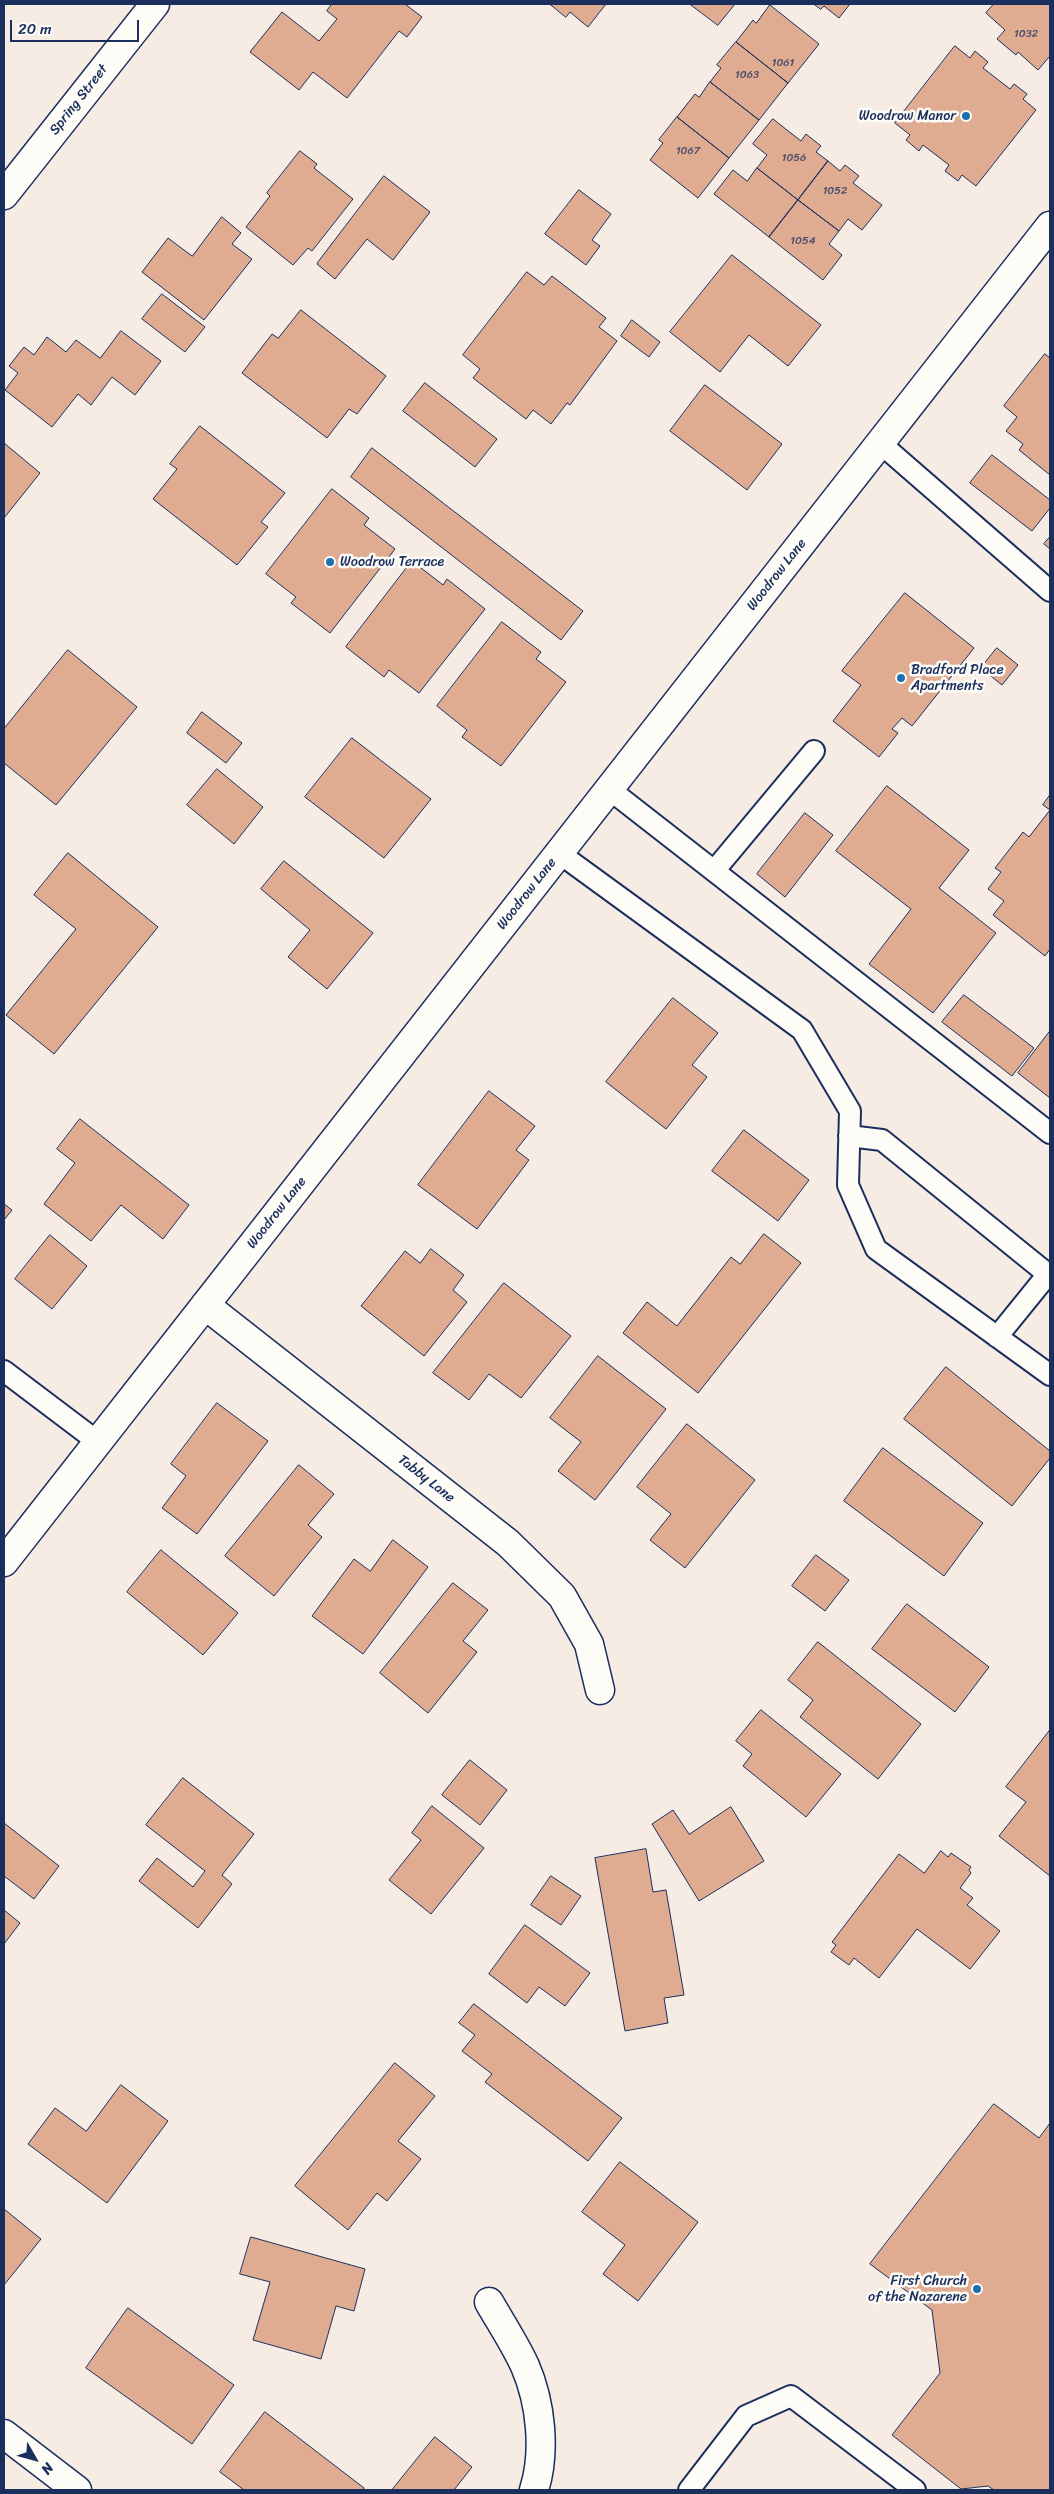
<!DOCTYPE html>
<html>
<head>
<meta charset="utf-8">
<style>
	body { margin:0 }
	#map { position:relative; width:1054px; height:2494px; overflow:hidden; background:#f7ece3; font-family:Sriracha,sans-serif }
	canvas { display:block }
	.frame { position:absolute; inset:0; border:5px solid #1b2f5e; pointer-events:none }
	.north { position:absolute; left:10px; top:2434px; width:50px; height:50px; -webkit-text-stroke:4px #fdfcf7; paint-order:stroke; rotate:128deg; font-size:14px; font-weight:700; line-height:20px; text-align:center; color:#1b2f5e }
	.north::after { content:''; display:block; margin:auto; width:18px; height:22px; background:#1b2f5e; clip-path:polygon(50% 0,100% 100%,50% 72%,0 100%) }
	.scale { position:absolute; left:10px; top:20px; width:129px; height:22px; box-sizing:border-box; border:2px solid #1b2f5e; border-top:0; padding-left:6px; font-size:15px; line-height:18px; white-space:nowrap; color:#1b2f5e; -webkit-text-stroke:4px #fdfcf7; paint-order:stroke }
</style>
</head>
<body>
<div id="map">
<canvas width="1054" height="2494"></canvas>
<div class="frame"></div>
<div class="north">N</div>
<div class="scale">20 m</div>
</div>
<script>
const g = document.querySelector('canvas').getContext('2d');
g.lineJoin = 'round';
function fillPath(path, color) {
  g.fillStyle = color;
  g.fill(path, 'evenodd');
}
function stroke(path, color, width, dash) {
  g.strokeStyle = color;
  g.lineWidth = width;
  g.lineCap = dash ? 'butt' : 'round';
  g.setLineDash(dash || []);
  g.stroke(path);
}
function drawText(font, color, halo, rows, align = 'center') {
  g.font = font + ' Sriracha,sans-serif';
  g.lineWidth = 5;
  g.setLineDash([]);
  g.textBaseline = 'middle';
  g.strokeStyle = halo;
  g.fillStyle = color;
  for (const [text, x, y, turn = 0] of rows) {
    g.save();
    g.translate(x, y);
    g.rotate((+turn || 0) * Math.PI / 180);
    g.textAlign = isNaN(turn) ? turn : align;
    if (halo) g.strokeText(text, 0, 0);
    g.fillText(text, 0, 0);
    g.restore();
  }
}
const building = new Path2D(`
	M 332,4 L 405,4 L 422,17 L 407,37 L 399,31 L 347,98 L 313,72 L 299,90 L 250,52 L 282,12 L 319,41 L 337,19 L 327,11 Z
	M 550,4 L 606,4 L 588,27 L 570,12 L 566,17 Z
	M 690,4 L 735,4 L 718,25 Z
	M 814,4 L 850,4 L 839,18 L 824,6 L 821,9 Z
	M 994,4 L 1050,4 L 1050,56 L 1038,70 L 1018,52 L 1016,55 L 997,39 L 1005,30 L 986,13 Z
	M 770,5 L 819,44 L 788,83 L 736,42 L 753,20 L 756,23 Z
	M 736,42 L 788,83 L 759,120 L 710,82 L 721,68 L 717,65 Z
	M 955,46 L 970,58 L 975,51 L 988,62 L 983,68 L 1010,89 L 1014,84 L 1027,94 L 1023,99 L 1036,110 L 976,186 L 962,175 L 958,181 L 945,171 L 949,165 L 923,145 L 919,151 L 906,140 L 910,135 L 895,123 Z
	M 710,82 L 759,120 L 729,158 L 677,117 L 695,94 L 699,97 Z
	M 677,117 L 729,158 L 698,198 L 650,160 L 663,143 L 659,140 Z
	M 773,119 L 801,141 L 806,134 L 821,146 L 816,152 L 828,161 L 798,200 L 757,168 L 767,155 L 753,144 Z
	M 300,151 L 317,164 L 314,168 L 353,199 L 312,251 L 308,248 L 293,265 L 246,227 L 270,196 L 267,193 Z
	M 828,161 L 840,171 L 845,165 L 859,176 L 853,183 L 882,205 L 862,230 L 848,219 L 839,231 L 798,200 Z
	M 757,168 L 798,200 L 769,237 L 714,194 L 733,170 L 747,181 Z
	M 384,176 L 430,212 L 393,260 L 367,239 L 335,279 L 317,264 L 318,262 Z
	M 579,190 L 611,214 L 592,240 L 600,246 L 586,265 L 545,234 Z
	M 798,200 L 839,231 L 829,244 L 842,255 L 823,280 L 769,237 Z
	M 222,217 L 241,233 L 232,244 L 252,259 L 204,320 L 142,272 L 168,238 L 192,256 Z
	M 732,255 L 821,325 L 788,366 L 749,335 L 720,372 L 670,332 Z
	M 527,272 L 544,285 L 552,276 L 574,293 L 606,318 L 599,327 L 617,341 L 570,405 L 567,403 L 551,424 L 533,410 L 526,419 L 473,378 L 480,369 L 463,355 Z
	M 162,294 L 205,327 L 185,352 L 142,319 Z
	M 301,310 L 386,376 L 357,414 L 349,409 L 327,438 L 242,373 L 272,334 L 278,338 Z
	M 632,320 L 660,342 L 649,357 L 621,336 Z
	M 121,331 L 161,361 L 135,395 L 112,377 L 91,405 L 78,394 L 52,427 L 5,390 L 18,373 L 9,366 L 24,347 L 34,355 L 47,337 L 66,352 L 76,340 L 100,358 Z
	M 1045,354 L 1050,358 L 1050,475 L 1019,450 L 1023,444 L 1006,431 L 1017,417 L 1004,406 Z
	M 425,383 L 497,439 L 475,467 L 403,411 Z
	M 705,385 L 782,444 L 747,490 L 670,431 Z
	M 200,426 L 285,493 L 261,522 L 268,527 L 237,565 L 153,499 L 177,469 L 170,464 Z
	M 4,443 L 40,473 L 4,518 Z
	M 372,448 L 583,611 L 561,640 L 351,477 Z
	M 992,455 L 1050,500 L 1050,508 L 1032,531 L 970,483 Z
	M 332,489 L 369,518 L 364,525 L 395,549 L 330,633 L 291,603 L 296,597 L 266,574 Z
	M 1050,537 L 1050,549 L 1044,544 Z
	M 412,561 L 443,585 L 447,579 L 485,609 L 419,693 L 389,670 L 384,677 L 346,647 Z
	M 905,593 L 974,648 L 912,726 L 902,718 L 892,729 L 898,733 L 879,757 L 833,721 L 861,685 L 842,671 Z
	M 502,622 L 541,652 L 536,659 L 566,682 L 501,766 L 462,737 L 467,730 L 437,706 Z
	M 997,648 L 1018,665 L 1002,685 L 981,668 Z
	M 68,650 L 137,707 L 56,805 L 4,763 L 4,729 Z
	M 202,712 L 242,743 L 226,763 L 187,733 Z
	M 352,738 L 431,799 L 384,858 L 305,797 Z
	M 217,769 L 263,807 L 234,844 L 187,805 Z
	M 887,786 L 969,850 L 939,888 L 996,933 L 933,1013 L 869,964 L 911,909 L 836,851 Z
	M 1050,795 L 1050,949 L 1045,956 L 993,915 L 1004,901 L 988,889 L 1001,872 L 995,868 L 1023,832 L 1029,837 L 1050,810 L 1043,805 Z
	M 805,813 L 833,835 L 785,897 L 757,874 Z
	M 68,853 L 158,927 L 54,1054 L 6,1015 L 76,929 L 34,895 Z
	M 284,861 L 373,933 L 327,989 L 288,957 L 310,930 L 261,889 Z
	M 964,995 L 1034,1048 L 1012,1076 L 942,1022 Z
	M 673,998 L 718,1033 L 692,1065 L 707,1077 L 666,1129 L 606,1082 Z
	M 1050,1031 L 1050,1098 L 1018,1073 Z
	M 489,1091 L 535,1126 L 516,1150 L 529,1160 L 477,1229 L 418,1185 Z
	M 80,1119 L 189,1205 L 163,1239 L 121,1205 L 91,1241 L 44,1204 L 75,1163 L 57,1149 Z
	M 744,1130 L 809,1180 L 778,1221 L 712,1171 Z
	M 4,1204 L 12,1210 L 4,1220 Z
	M 764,1234 L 801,1263 L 698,1393 L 623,1333 L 647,1302 L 677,1326 L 731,1257 L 740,1264 Z
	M 50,1235 L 87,1266 L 52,1309 L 15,1279 Z
	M 431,1249 L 464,1275 L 453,1290 L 467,1302 L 424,1356 L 361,1306 L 405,1251 L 420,1263 Z
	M 504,1283 L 571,1336 L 521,1398 L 489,1374 L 469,1400 L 433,1373 Z
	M 598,1356 L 666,1409 L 595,1500 L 558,1471 L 581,1442 L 550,1418 Z
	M 946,1367 L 1050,1451 L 1050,1458 L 1012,1506 L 904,1419 Z
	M 217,1403 L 268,1441 L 197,1534 L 162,1508 L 186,1476 L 171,1464 Z
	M 687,1424 L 755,1480 L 685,1568 L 650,1540 L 671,1514 L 637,1487 Z
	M 883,1448 L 983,1523 L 944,1576 L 844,1501 Z
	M 299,1465 L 334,1494 L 308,1525 L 322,1537 L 274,1596 L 225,1556 Z
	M 393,1540 L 428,1567 L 363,1654 L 312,1616 L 354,1559 L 370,1571 Z
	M 161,1550 L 238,1613 L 203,1655 L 127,1592 Z
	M 816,1555 L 849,1580 L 825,1611 L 792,1586 Z
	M 453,1583 L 488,1610 L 463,1641 L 477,1652 L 428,1713 L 380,1673 Z
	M 907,1604 L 989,1667 L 955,1712 L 872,1649 Z
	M 818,1642 L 921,1724 L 878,1779 L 800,1717 L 813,1700 L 788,1680 Z
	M 761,1710 L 841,1774 L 806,1817 L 743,1766 L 752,1754 L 736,1741 Z
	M 1050,1730 L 1050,1876 L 999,1836 L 1026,1802 L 1006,1787 Z
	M 470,1760 L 507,1790 L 480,1825 L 442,1795 Z
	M 183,1778 L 254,1834 L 222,1875 L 232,1884 L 198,1928 L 139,1881 L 157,1858 L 193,1887 L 205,1871 L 146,1825 Z
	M 432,1806 L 484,1848 L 431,1914 L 389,1880 L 421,1840 L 412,1833 Z
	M 731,1807 L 764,1861 L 699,1901 L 652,1824 L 673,1810 L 689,1834 Z
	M 4,1823 L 59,1866 L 34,1899 L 4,1876 Z
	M 646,1849 L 653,1892 L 666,1890 L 684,1995 L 664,1998 L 668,2023 L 625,2031 L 595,1858 Z
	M 941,1851 L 948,1857 L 951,1853 L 971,1867 L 969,1870 L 971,1873 L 960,1888 L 973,1898 L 967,1905 L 1000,1931 L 970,1969 L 917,1929 L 879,1978 L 854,1958 L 849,1965 L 831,1952 L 836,1945 L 832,1942 L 899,1854 L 924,1873 Z
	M 551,1876 L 581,1896 L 561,1925 L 531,1905 Z
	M 4,1910 L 20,1923 L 4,1944 Z
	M 525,1925 L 590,1973 L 565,2006 L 539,1987 L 527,2003 L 489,1974 Z
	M 474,2004 L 622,2118 L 588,2161 L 485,2082 L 492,2074 L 462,2051 L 475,2035 L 459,2023 Z
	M 395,2063 L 435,2096 L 398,2141 L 421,2159 L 387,2201 L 377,2193 L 348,2230 L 295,2186 Z
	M 121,2085 L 168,2121 L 107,2203 L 28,2144 L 55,2108 L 86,2131 Z
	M 994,2104 L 1039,2138 L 1050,2123 L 1050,2490 L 994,2490 L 988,2486 L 961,2489 L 892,2435 L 940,2373 L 932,2310 L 870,2264 Z
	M 620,2162 L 698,2222 L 638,2301 L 603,2274 L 625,2245 L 582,2212 Z
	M 4,2209 L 41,2239 L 4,2285 Z
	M 251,2237 L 365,2269 L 354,2311 L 336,2306 L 321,2359 L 253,2340 L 270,2282 L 240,2274 Z
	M 128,2308 L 234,2385 L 192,2444 L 86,2368 Z
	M 265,2412 L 364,2488 L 363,2490 L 244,2490 L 220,2472 Z
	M 435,2437 L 472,2467 L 454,2490 L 392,2490 Z`);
const lane = new Path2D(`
	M 880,443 L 1050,591
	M 609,789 L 1050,1133
	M 559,853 L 802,1030 L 850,1111 L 848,1185 L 876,1249 L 1050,1375
	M 714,871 L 814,751
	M 849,1136 L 882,1140 L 1050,1276
	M 997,1337 L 1048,1274
	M 4,1371 L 98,1442
	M 689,2490 L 746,2416 L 791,2396 L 915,2490`);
const street = new Path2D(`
	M 205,1305 L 508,1543 L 562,1596 L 589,1644 L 600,1690
	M 4,1562 L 1050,226
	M 489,2302 C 501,2323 515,2344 525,2366 C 541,2403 546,2452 534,2490
	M 4,2434 L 77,2490`);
const secondary = new Path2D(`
	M 4,195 L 155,4`);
const markers = [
	[966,116,5,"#1f6fb2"],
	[330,562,5,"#1f6fb2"],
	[901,678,5,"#1f6fb2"],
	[977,2289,5,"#1f6fb2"]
];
const numberNames = [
	["1032",1026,34],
	["1061",783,63],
	["1063",747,75],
	["1067",688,151],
	["1056",794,158],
	["1052",835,191],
	["1054",803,241]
];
const streetNames = [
	["Spring Street",79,100,-52],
	["Woodrow Lane",777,575,-52],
	["Woodrow Lane",527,894,-52],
	["Woodrow Lane",277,1213,-52],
	["Tabby Lane",426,1479,38]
];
const poiNames = [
	["Woodrow Manor",956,116],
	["Woodrow Terrace",340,562,"left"],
	["Bradford Place",911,670,"left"],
	["Apartments",911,686,"left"],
	["First Church",967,2281],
	["of the Nazarene",967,2297]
];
fillPath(building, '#dfac91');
stroke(building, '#1b2f5e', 1);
stroke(lane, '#1b2f5e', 24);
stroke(street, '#1b2f5e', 31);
stroke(secondary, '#1b2f5e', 31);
stroke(lane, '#fdfcf7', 20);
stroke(street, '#fdfcf7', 28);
stroke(secondary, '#fdfcf7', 28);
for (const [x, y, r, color] of markers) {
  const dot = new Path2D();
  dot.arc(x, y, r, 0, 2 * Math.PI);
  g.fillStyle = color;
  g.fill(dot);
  stroke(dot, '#fdfcf7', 2);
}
drawText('11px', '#4c4e6b', null, numberNames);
drawText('14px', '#1b2f5e', '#fdfcf7', streetNames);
drawText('14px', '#1b2f5e', '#fdfcf7', poiNames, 'right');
</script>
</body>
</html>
